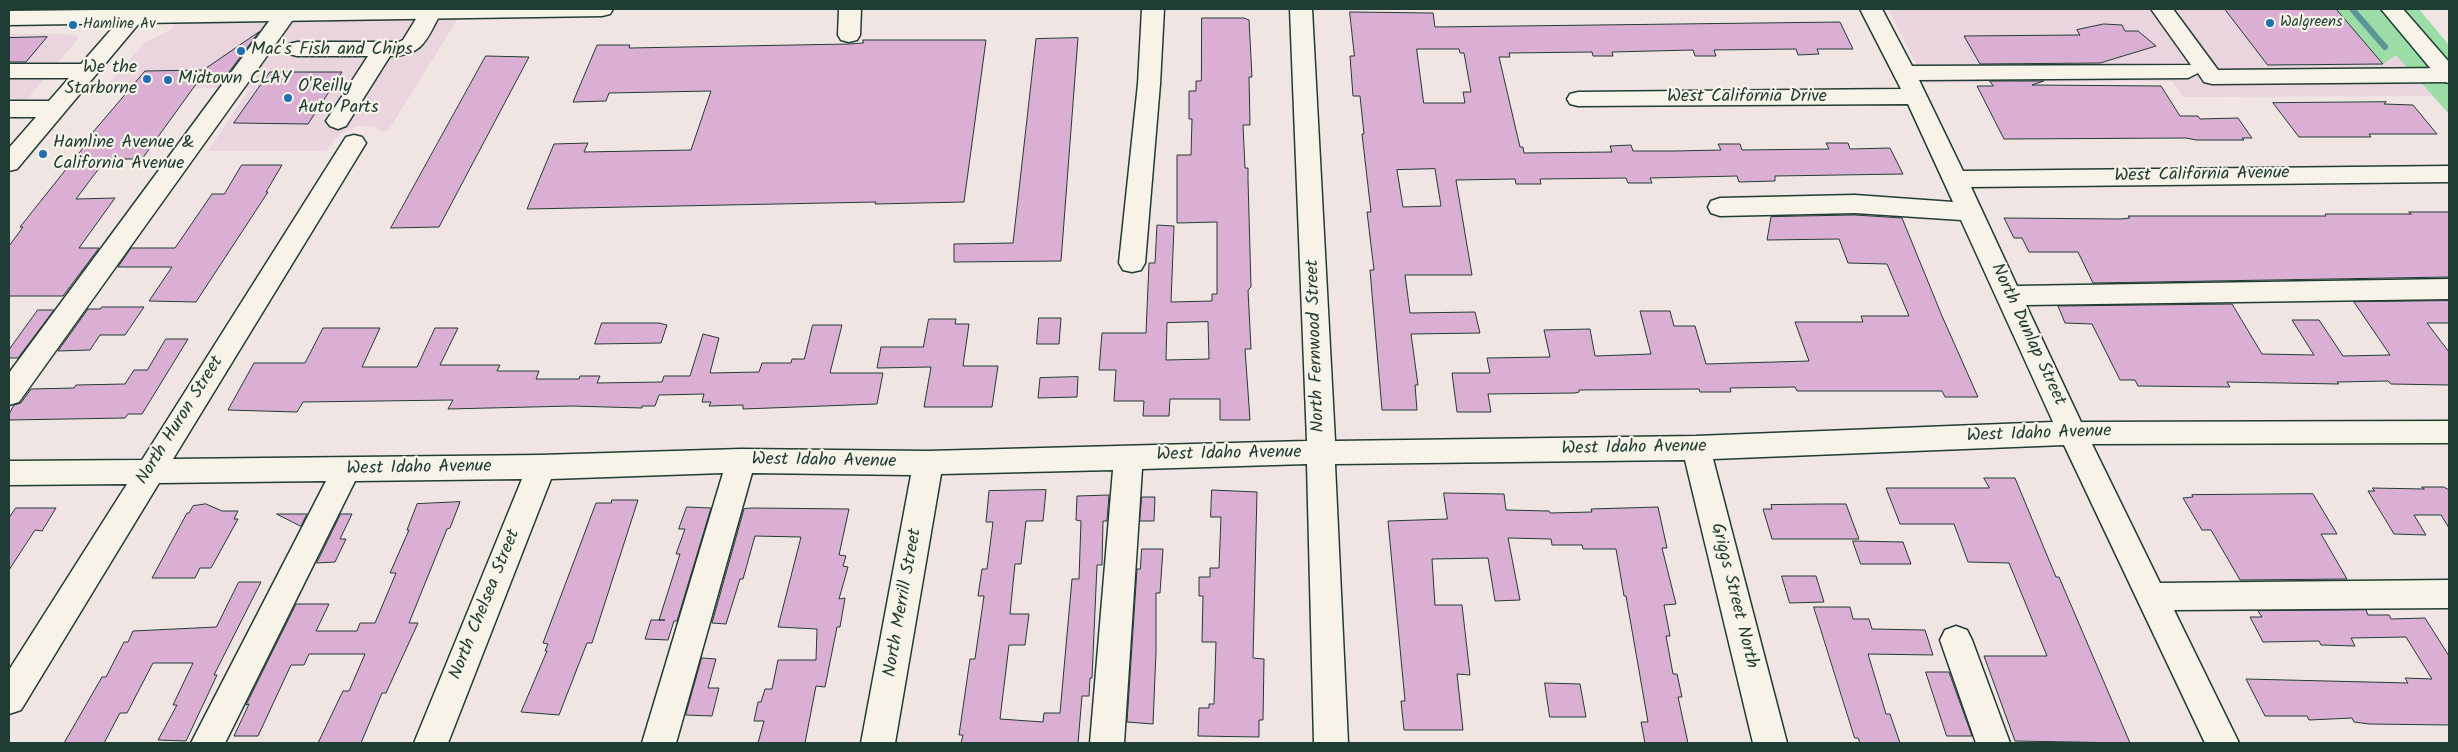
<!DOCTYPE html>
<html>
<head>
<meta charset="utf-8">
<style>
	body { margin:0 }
	#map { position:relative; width:2458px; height:752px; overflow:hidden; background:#f1e5e4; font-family:Kalam,sans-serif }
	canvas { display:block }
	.frame { position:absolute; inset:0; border:10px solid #1f3d34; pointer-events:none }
</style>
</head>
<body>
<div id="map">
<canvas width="2458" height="752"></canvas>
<div class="frame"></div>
</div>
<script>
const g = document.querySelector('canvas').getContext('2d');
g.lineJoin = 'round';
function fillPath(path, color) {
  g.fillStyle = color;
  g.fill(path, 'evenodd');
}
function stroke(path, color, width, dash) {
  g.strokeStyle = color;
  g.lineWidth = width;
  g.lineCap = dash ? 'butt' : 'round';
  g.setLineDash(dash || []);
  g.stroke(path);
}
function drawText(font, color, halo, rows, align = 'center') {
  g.font = font + ' Kalam,sans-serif';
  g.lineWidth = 4.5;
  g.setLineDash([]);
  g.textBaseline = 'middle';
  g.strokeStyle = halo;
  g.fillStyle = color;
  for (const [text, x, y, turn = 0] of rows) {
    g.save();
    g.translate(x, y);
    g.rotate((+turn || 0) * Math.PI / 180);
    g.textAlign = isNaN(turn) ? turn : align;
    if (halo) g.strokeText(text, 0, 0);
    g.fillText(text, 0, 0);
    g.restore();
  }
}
const built = new Path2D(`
	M 189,9 L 464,9 L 388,131 L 380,131 L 374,127 L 358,126 L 340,134 L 326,151 L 208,151 L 250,88 L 104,89 L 145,42 L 169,31 Z
	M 1888,9 L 2357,9 L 2432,96 L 2183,97 L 2172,81 L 1926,83 Z
	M 9,34 L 66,34 L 76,36 L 78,39 L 24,103 L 9,104 Z`);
const green = new Path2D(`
	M 2336,9 L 2419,9 L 2449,45 L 2449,114 L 2396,55 L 2383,64 Z`);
const stream = new Path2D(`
	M 2352,9 L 2385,47`);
const building = new Path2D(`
	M 2225,9 L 2336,9 L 2383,64 L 2268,65 Z
	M 1350,12 L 1433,13 L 1435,27 L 1840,22 L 1853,49 L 1817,49 L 1819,54 L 1798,55 L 1796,49 L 1714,50 L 1716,56 L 1695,56 L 1693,50 L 1612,52 L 1613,56 L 1593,56 L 1592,52 L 1509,53 L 1510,57 L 1499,57 L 1520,147 L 1523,147 L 1524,153 L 1612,152 L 1610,146 L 1631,145 L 1633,151 L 1674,151 L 1721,150 L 1718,144 L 1740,144 L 1742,150 L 1829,149 L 1826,143 L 1848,143 L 1850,149 L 1890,148 L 1903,174 L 1775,176 L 1775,181 L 1739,182 L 1737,176 L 1650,178 L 1652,183 L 1628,183 L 1626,178 L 1540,179 L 1541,184 L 1516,184 L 1515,179 L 1456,180 L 1472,275 L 1405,275 L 1410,313 L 1475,312 L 1480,333 L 1411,334 L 1418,385 L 1415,385 L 1417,410 L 1382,410 L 1370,270 L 1374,270 L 1367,212 L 1371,212 L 1362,134 L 1364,134 L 1360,96 L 1353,96 L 1350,56 L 1354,56 ZM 1417,49 L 1459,49 L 1460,53 L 1464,53 L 1471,92 L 1463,92 L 1465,103 L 1424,103 ZM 1435,169 L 1441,206 L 1403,207 L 1397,170 Z
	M 1202,18 L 1244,18 L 1249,20 L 1252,77 L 1249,77 L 1250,125 L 1243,125 L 1245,168 L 1248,168 L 1248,180 L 1251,287 L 1248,290 L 1251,349 L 1245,349 L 1250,420 L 1220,420 L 1220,399 L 1170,399 L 1169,416 L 1143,416 L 1144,401 L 1114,401 L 1116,370 L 1099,370 L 1102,333 L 1146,333 L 1149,263 L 1155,263 L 1157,225 L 1174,226 L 1171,302 L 1212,301 L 1212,294 L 1217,294 L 1217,222 L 1177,223 L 1177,155 L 1191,155 L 1192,119 L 1189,119 L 1189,91 L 1196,91 L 1196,81 L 1201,81 ZM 1208,322 L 1209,359 L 1166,360 L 1167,323 Z
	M 2104,24 L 2122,25 L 2125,31 L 2138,31 L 2156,46 L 2100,63 L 1980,64 L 1964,36 L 2080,35 L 2077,30 Z
	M 259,32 L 223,80 L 199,80 L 142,159 L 106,159 L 76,199 L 115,198 L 79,248 L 99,248 L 63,296 L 9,296 L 9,246 L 23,227 L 20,227 L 91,138 L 88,138 L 145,71 L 203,70 Z
	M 47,37 L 26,62 L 9,62 L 9,38 Z
	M 1078,38 L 1061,261 L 954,262 L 954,244 L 1013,243 L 1036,39 Z
	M 863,40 L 986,40 L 964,202 L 875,204 L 876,202 L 527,209 L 554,144 L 588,143 L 584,152 L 691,150 L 711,91 L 609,93 L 606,101 L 573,102 L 597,45 L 630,45 L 629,48 L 849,44 L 863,43 Z
	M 486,56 L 529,57 L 439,227 L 391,228 Z
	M 270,72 L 342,72 L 308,124 L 234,123 Z
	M 1990,81 L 2044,81 L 2032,85 L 2161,86 L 2180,116 L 2198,116 L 2200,119 L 2238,118 L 2252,138 L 2242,138 L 2244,140 L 2196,140 L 2186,138 L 2004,139 L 1977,86 L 1993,86 Z
	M 2386,102 L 2384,104 L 2413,105 L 2437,134 L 2369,134 L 2371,137 L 2299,137 L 2273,103 Z
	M 242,165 L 282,165 L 266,192 L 268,192 L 196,302 L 149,301 L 172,267 L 118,267 L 131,248 L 175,248 L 212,194 L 224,194 Z
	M 2409,212 L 2449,212 L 2449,277 L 2093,283 L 2078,252 L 2029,252 L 2022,238 L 2014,238 L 2004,218 L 2120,219 L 2130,218 L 2128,216 L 2326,216 L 2325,214 L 2411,214 Z
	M 1855,215 L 1902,218 L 1942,316 L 1978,397 L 1945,397 L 1942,391 L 1797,391 L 1795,387 L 1730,388 L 1731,392 L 1700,392 L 1699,389 L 1579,390 L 1579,392 L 1575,393 L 1488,394 L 1491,412 L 1457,412 L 1452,373 L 1490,373 L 1487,358 L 1550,357 L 1544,330 L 1590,329 L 1595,356 L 1651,354 L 1640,311 L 1670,311 L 1674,326 L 1695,326 L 1706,364 L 1809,361 L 1795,322 L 1863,322 L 1861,316 L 1909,316 L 1887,264 L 1848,263 L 1839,239 L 1767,240 L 1771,217 Z
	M 2449,301 L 2449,323 L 2427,323 L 2449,352 L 2449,385 L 2391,384 L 2388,381 L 2337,382 L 2339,384 L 2227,382 L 2230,387 L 2138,386 L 2135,380 L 2120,380 L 2092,324 L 2065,323 L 2058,306 L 2232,304 L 2262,354 L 2314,355 L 2292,320 L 2319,320 L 2343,356 L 2390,355 L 2354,302 Z
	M 102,307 L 144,307 L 125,335 L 100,335 L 90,350 L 58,351 L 88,309 L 100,309 Z
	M 38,310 L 54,310 L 18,358 L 9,358 L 9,350 Z
	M 1039,318 L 1061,318 L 1059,344 L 1037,344 Z
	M 929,319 L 956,319 L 955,324 L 969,324 L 963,366 L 998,366 L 992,407 L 924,407 L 931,367 L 877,368 L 881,347 L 923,347 Z
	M 602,323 L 659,323 L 667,325 L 661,343 L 595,344 Z
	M 813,325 L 842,325 L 830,373 L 883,373 L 877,404 L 743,409 L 743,405 L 709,406 L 711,402 L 702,402 L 704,394 L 659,395 L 655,406 L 642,406 L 642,408 L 572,406 L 448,409 L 453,400 L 303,402 L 297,412 L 228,410 L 254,363 L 305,363 L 323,328 L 380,328 L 362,367 L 417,367 L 435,328 L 458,328 L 440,365 L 500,365 L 497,371 L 539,371 L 536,379 L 579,379 L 580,376 L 600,376 L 597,383 L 662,382 L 664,376 L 690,376 L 703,334 L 719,338 L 710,373 L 759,372 L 762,363 L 791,363 L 792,359 L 804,359 Z
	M 166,339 L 188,339 L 142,414 L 128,414 L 125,418 L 9,420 L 9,414 L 14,405 L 21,403 L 31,389 L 74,388 L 76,385 L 125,384 L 134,370 L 147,370 Z
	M 1078,377 L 1077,397 L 1038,398 L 1040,378 Z
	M 1984,478 L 2015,478 L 2056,577 L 2059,577 L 2130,743 L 2015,741 L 1984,656 L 2047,656 L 2009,563 L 1968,562 L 1954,524 L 1900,524 L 1886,488 L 1989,488 Z
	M 2422,487 L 2444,487 L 2449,490 L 2449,528 L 2441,515 L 2414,515 L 2426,535 L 2394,534 L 2368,491 L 2375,491 L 2372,488 L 2424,489 Z
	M 1046,490 L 1043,521 L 1026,521 L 1021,564 L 1015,564 L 1010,614 L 1029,614 L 1025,645 L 1009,645 L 1000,719 L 1043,722 L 1044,713 L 1060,713 L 1072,579 L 1079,579 L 1081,521 L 1076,520 L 1077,496 L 1109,495 L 1107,521 L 1103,521 L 1102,565 L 1097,565 L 1092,678 L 1090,678 L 1089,696 L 1082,696 L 1078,743 L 961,743 L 963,735 L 959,735 L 970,659 L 975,659 L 984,596 L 978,596 L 982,569 L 987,569 L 993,522 L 986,522 L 989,491 Z
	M 1212,490 L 1257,492 L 1253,658 L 1264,659 L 1263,720 L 1259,720 L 1259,737 L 1198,736 L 1199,708 L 1209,708 L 1209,704 L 1214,704 L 1216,642 L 1202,642 L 1203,596 L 1199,596 L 1199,577 L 1210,577 L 1210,568 L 1219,568 L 1221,517 L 1211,517 Z
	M 1444,493 L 1504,494 L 1506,510 L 1549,511 L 1550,513 L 1592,512 L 1591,509 L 1658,507 L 1667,548 L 1662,548 L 1676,604 L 1664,605 L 1670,636 L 1666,636 L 1673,674 L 1677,674 L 1682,697 L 1678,697 L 1688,743 L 1645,743 L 1641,722 L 1648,722 L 1626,596 L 1624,596 L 1616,549 L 1583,549 L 1582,545 L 1552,545 L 1551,539 L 1508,538 L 1520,600 L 1495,601 L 1488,558 L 1432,559 L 1435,605 L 1462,605 L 1470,675 L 1457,674 L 1463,730 L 1404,730 L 1401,701 L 1405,701 L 1388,521 L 1447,519 Z
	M 2313,494 L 2337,534 L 2321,534 L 2347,579 L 2240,580 L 2211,530 L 2202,530 L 2183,498 L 2193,497 L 2192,495 Z
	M 1142,497 L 1155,497 L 1154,521 L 1140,521 Z
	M 612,500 L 638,500 L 592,643 L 587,643 L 559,715 L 521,712 L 547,651 L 545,651 L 548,644 L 543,643 L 596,503 L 611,503 Z
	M 460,502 L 450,528 L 447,529 L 409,623 L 418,623 L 386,693 L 382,693 L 361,743 L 318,743 L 343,691 L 349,691 L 365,654 L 309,654 L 304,665 L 291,665 L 258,736 L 234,736 L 249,704 L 246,705 L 296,604 L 329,604 L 316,631 L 357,631 L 360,623 L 375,623 L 396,573 L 390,573 L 409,530 L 407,530 L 417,504 Z
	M 206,504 L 222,511 L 238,511 L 234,519 L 238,519 L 211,568 L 200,568 L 195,578 L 152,578 L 187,513 L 189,513 L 193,506 Z
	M 1823,504 L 1846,504 L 1859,539 L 1772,539 L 1763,509 L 1772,509 L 1771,505 Z
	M 687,507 L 711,508 L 677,621 L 674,621 L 668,640 L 645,639 L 651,620 L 665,620 L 659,620 L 680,554 L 676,554 L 685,529 L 679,529 Z
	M 16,508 L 56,508 L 42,531 L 35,530 L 9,570 L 9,518 Z
	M 753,508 L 849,509 L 839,555 L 846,556 L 843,566 L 848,567 L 839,599 L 845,598 L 840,627 L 837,627 L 825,687 L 816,686 L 805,743 L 758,743 L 764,721 L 754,721 L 758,702 L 761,702 L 765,689 L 772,689 L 778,660 L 816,660 L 817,629 L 778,627 L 801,537 L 755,536 L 743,579 L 740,579 L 726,624 L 712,623 L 744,509 Z
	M 277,514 L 307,514 L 301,526 Z
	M 341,514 L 352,514 L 340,539 L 346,539 L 335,562 L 317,563 Z
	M 1853,541 L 1903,542 L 1911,564 L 1861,564 Z
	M 1142,549 L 1163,549 L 1160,593 L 1156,593 L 1156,652 L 1153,724 L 1127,722 L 1137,569 L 1140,569 Z
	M 1782,576 L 1816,576 L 1824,602 L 1790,603 Z
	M 239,582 L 261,582 L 214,675 L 217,675 L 186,741 L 158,740 L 177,705 L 173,705 L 193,663 L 153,663 L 127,713 L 120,713 L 104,743 L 64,743 L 102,677 L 106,677 L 124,642 L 128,642 L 133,631 L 216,627 Z
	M 1814,607 L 1850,607 L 1853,619 L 1869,619 L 1872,629 L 1925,630 L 1933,655 L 1868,654 L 1886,714 L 1890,714 L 1900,743 L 1860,743 L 1858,738 L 1855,738 Z
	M 2366,610 L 2368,615 L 2389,615 L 2391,619 L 2425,618 L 2449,656 L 2449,725 L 2369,724 L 2354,722 L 2352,718 L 2309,720 L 2307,716 L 2265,716 L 2246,679 L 2408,683 L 2405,678 L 2432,679 L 2406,637 L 2351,638 L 2355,646 L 2321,645 L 2319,641 L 2263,642 L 2250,617 L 2262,617 L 2258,611 Z
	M 702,658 L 716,659 L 708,688 L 719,688 L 712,716 L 686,715 Z
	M 1926,672 L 1949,672 L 1972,736 L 1947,736 Z
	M 1545,683 L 1580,684 L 1586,717 L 1550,717 Z`);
const minor = new Path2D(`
	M 129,9 L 151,9 L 17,169 L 9,171 L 9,148 L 36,117 L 9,117 L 9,101 L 49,101 L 69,78 L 9,78 L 9,64 L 81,64 Z
	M 278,9 L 294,9 L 297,14 L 19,402 L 9,405 L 9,373 Z
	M 422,9 L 440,9 L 442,11 C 427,37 425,56 390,56 L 346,126 L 338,129 L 330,126 L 326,121 L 368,56 L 297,56 L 289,54 L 286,49 L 289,44 L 297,42 L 399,42 L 403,40 Z
	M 839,9 L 861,9 L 860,35 L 857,40 L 849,42 L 841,40 L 838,35 Z
	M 1142,9 L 1164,9 L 1160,84 L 1145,263 L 1141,270 L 1132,272 L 1123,270 L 1119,263 L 1138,84 Z
	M 1290,9 L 1312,9 L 1335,441 L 1696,436 L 2053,422 L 1961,220 L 1855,213 L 1720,216 L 1711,213 L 1708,207 L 1711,201 L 1720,198 L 1855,195 L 1953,202 L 1908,104 L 1578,106 L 1570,104 L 1567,99 L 1570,94 L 1578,92 L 1901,89 L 1860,9 L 1882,9 L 1912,66 L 2191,65 L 2151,9 L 2173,9 L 2218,70 L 2449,68 L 2449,82 L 2212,84 L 2204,82 L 2198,73 L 2188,78 L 1919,80 L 1963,171 L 2449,166 L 2449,182 L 1971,187 L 2017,286 L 2449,279 L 2449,299 L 2026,305 L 2081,422 L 2449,421 L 2449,443 L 2092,444 L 2160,583 L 2449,580 L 2449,608 L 2174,610 L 2239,743 L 2205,743 L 2064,445 L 1713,459 L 1787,743 L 1753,743 L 1685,460 L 1335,464 L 1348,743 L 1314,743 L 1307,464 L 1142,469 L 1124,743 L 1090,743 L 1113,470 L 941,474 L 895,743 L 861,743 L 911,475 L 752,473 L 676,743 L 642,743 L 723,473 L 551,479 L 448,743 L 414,743 L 522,479 L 355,481 L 225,743 L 191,743 L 326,481 L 159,483 L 21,710 L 9,714 L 9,670 L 127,484 L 9,485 L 9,461 L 142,460 L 346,137 L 354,135 L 362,137 L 366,143 L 173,459 L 541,455 L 741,449 L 928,451 L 1307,441 Z
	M 1956,626 L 1967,630 L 1972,640 L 2010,743 L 1976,743 L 1940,640 L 1945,630 Z`);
const major = new Path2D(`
	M 183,9 L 613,9 L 610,14 L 602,16 L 9,25 L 9,11 Z
	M 2381,9 L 2403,9 L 2449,62 L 2449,83 L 2441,81 Z`);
const markers = [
	[2270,23,5,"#1f6fb2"],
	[73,25,5,"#1f6fb2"],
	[241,51,5,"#1f6fb2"],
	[147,79,5,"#1f6fb2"],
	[168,80,5,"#1f6fb2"],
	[288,98,5,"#1f6fb2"],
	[43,154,5,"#1f6fb2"]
];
const farPoinames = [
	["Walgreens",2280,23],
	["Hamline Av",83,25]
];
const poiNames = [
	["Mac's Fish and Chips",251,51],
	["We the",137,69,"right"],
	["Starborne",137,90,"right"],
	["Midtown CLAY",178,80],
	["O'Reilly",298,88],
	["Auto Parts",298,109],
	["Hamline Avenue &",53,144],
	["California Avenue",53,165]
];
const streetNames = [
	["West California Drive",1747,98],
	["West California Avenue",2202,176,-1],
	["North Dunlap Street",2027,335,65],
	["North Fernwood Street",1317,346,-92],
	["North Huron Street",181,421,-58],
	["West Idaho Avenue",2039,435,-2],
	["West Idaho Avenue",1634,449,-1],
	["West Idaho Avenue",1229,455,-1],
	["West Idaho Avenue",824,462,1],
	["West Idaho Avenue",419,469,-1],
	["Griggs Street North",1733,596,76],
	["North Merrill Street",904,603,-80],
	["North Chelsea Street",486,605,-68]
];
fillPath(built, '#ead5df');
fillPath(green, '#9cdda7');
stroke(stream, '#5a9698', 6);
fillPath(building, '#dbafd3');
stroke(building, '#1f3d34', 1);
stroke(minor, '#1f3d34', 3);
stroke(major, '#1f3d34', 3);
fillPath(minor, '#f7f3e8');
fillPath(major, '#f7f3e8');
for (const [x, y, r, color] of markers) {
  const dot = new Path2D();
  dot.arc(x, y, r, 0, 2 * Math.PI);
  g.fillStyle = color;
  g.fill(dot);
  stroke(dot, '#f7f3e8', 2);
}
drawText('15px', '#1f3d34', '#f7f3e8', farPoinames, 'left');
drawText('18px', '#1f3d34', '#f7f3e8', poiNames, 'left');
drawText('18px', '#1f3d34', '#f7f3e8', streetNames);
</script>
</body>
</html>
